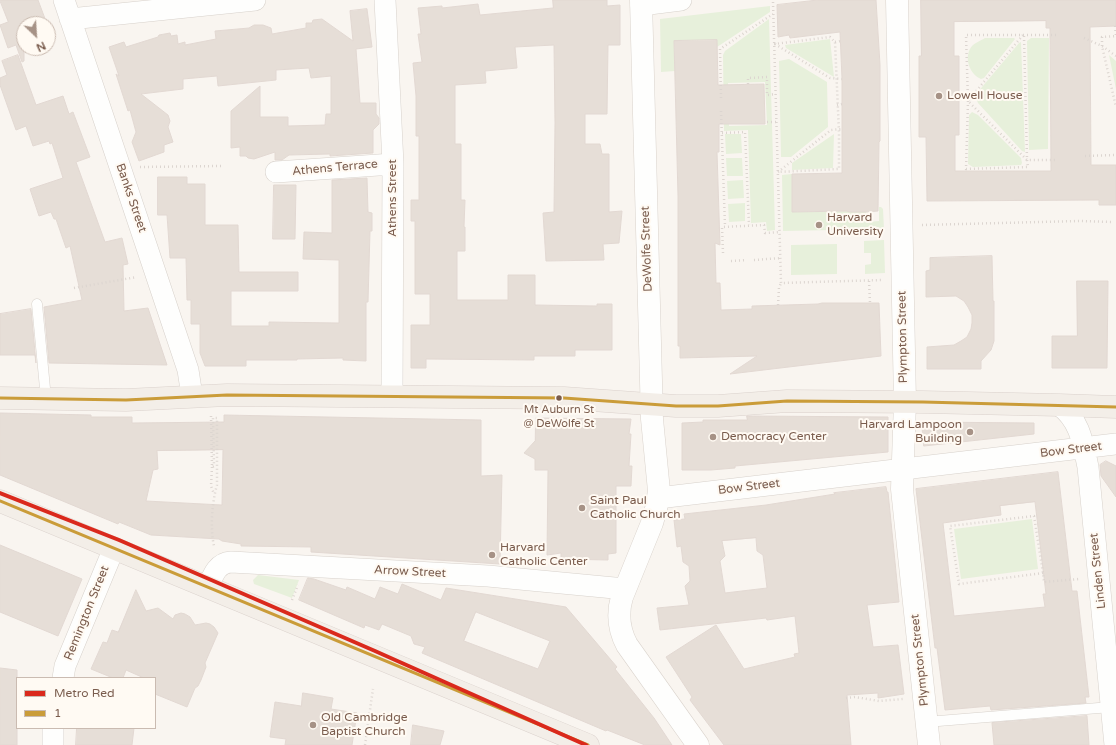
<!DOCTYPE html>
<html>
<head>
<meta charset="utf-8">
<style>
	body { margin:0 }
	#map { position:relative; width:1116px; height:745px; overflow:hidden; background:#f9f5f0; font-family:"Varela Round",sans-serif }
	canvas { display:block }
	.legend { position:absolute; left:16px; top:677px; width:140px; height:52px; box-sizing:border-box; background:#fffaf3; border:1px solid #cabbb1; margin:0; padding:5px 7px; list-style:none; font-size:12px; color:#7a5c4d }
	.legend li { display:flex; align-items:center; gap:8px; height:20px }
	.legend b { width:20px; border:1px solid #cabbb1 }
	.north { position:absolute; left:16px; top:16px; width:40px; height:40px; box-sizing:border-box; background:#fffaf3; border:1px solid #cabbb1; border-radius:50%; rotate:155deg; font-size:11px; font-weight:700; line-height:16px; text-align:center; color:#7a5c4d }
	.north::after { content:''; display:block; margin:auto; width:14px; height:18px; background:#a69286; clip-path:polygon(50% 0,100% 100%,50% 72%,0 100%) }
</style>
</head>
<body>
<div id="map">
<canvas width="1116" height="745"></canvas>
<ul class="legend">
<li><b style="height:5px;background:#da291c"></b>Metro Red</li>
<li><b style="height:5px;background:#ca9c39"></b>1</li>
</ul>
<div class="north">N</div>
</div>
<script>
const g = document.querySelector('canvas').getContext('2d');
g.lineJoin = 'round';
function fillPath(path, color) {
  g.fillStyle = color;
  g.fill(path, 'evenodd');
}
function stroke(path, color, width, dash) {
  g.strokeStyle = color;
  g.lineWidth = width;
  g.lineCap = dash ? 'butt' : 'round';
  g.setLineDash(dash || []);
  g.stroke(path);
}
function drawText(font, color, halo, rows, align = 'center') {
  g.font = font + ' "Varela Round",sans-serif';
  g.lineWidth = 4;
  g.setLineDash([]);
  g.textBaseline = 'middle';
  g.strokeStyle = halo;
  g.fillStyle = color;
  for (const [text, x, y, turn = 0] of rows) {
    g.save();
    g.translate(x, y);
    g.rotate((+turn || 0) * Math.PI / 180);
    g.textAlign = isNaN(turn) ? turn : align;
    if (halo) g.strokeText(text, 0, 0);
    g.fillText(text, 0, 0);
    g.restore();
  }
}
const green = new Path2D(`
	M 770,6 L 770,12 L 717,47 L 717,40 L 674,41 L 675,71 L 661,72 L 660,19 Z
	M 769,19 L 775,230 L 767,231 L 766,222 L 751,223 L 748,130 L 724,131 L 723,55 L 725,51 ZM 765,82 L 767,125 L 729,126 L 728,83 Z
	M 985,38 L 1014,38 L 1015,39 L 984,78 L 981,79 C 971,75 964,60 970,49 C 972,44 980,41 985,38 Z
	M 1031,38 L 1049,38 L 1048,149 L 1029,150 L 1027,41 Z
	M 830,39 L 834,77 L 786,48 L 785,45 Z
	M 1021,42 L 1025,152 L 1022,151 L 978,103 L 976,98 L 977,93 L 1019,43 Z
	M 1109,55 L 1116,61 L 1116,89 Z
	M 789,59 L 827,82 L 828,127 L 791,157 L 781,157 L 779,61 Z
	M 972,112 L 978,115 L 1021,158 L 1022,163 L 1021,165 L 973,167 L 968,164 L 969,115 Z
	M 725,134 L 741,134 L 742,153 L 726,154 Z
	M 834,134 L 833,168 L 792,170 L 792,163 Z
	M 726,158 L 742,158 L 743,176 L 727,176 Z
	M 792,174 L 792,212 L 846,211 L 850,212 L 866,212 L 867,222 L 879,221 L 879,207 L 881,207 L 883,209 L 884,229 L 783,231 L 782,175 Z
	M 743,180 L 744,198 L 728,199 L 727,181 Z
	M 745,203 L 745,221 L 729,222 L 728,204 Z
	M 884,240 L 885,273 L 865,274 L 865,265 L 871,264 L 871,253 L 864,253 L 864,241 Z
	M 837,244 L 837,274 L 791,275 L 791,245 Z
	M 1032,519 L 1038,569 L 961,579 L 954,529 Z
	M 258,575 L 299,580 L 292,598 L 254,584 L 253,580 Z`);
const building = new Path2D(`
	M 0,0 L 38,0 L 47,24 L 24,24 L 24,61 L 22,62 L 16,45 L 8,48 L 0,25 L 8,22 Z
	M 553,0 L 607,0 L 607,6 L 620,5 L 620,45 L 608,45 L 607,114 L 585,114 L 585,144 L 600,144 L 602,154 L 609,154 L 609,212 L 622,211 L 619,243 L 603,244 L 604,260 L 546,261 L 543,213 L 554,212 L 555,123 L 554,45 L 515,47 L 517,68 L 485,71 L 486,83 L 455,85 L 455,144 L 461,144 L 461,200 L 465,200 L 464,227 L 465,227 L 465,251 L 457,251 L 457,300 L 508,300 L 508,275 L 535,275 L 535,305 L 597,306 L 597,304 L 612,304 L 612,350 L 575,350 L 575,356 L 534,356 L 534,360 L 426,359 L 426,368 L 411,368 L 411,325 L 430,325 L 430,294 L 415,294 L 415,221 L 411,221 L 411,200 L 419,200 L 419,136 L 416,136 L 416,96 L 413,63 L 422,62 L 418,34 L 421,34 L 418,8 L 442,6 L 442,8 L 478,4 L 480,15 L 553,8 Z
	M 818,0 L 876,0 L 880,65 L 880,141 L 879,142 L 878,211 L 866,212 L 850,212 L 846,211 L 792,212 L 792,174 L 842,173 L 842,79 L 840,32 L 790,38 L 789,35 L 778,37 L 777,5 Z
	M 921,0 L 1116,0 L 1116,26 L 1090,27 L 1091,165 L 1116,165 L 1116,205 L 1099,205 L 1099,200 L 927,201 L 926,137 L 919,137 L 919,56 L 921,56 ZM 1046,21 L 1046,28 L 1050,28 L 1051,171 L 955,171 L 955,135 L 959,135 L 959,56 L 954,56 L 954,22 Z
	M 367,9 L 372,47 L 356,49 L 360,103 L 376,103 L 376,114 L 379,118 L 379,124 L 373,130 L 373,153 L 330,156 L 330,154 L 289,155 L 282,160 L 275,160 L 275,152 L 254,159 L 248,158 L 246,156 L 240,156 L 240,147 L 231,148 L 231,111 L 260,86 L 260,117 L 288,117 L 288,126 L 325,125 L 326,114 L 331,114 L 331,76 L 311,78 L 309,68 L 276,70 L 276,80 L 218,86 L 217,76 L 183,79 L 183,89 L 141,94 L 168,115 L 170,121 L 168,127 L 173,142 L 164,145 L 164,152 L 139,161 L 132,142 L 136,132 L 130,110 L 128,111 L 116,74 L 119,76 L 109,47 L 124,42 L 126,47 L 158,37 L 159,35 L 170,33 L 171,36 L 177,35 L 178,44 L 185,42 L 185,45 L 216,39 L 215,31 L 249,28 L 254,25 L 263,25 L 271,28 L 272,34 L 306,28 L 306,23 L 312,23 L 313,20 L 322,19 L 353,41 L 350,11 Z
	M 717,40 L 718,85 L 764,84 L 765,124 L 719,124 L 719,152 L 717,152 L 720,245 L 715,243 L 716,283 L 720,283 L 721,310 L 752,309 L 752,306 L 818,304 L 822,303 L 879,303 L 881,356 L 730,374 L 757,356 L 680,358 L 680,346 L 678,346 L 678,196 L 674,41 Z
	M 18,55 L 36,105 L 63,96 L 69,114 L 73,112 L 90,157 L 76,162 L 105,242 L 122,238 L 128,264 L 123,265 L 124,311 L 148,308 L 167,365 L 49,363 L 44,307 L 82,300 L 70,246 L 66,248 L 56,219 L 54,219 L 51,212 L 39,216 L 30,189 L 63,178 L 52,143 L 50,144 L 49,141 L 33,146 L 26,126 L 16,130 L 0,85 L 0,78 L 7,75 L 2,61 Z
	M 158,177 L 187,177 L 187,184 L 205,184 L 205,225 L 238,225 L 239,272 L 298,272 L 298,291 L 231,291 L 231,326 L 269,326 L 269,322 L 339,323 L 339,260 L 303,259 L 304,232 L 332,233 L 332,180 L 367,178 L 368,212 L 372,213 L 372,231 L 370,231 L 368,302 L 366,302 L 366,361 L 343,360 L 343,358 L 297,359 L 297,360 L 246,360 L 246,366 L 205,366 L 200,353 L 200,324 L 191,324 L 191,300 L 187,300 L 186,258 L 170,258 L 167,215 L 158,215 Z
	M 274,185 L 296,185 L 295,239 L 273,239 Z
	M 992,256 L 993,301 L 994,301 L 994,341 L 991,350 L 981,361 L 981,369 L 927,369 L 927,347 L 954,345 L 961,341 L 967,337 L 971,329 L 972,323 L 972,315 L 968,307 L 964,301 L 956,296 L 926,297 L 926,271 L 930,270 L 930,258 Z
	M 1077,281 L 1108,281 L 1107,368 L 1052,368 L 1052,336 L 1077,336 Z
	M 31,309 L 36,363 L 35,355 L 0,355 L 0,314 Z
	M 0,413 L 91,415 L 91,417 L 132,417 L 132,423 L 224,422 L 224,415 L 481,420 L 481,476 L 502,475 L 500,564 L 311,552 L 311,547 L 241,546 L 241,544 L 222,541 L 219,539 L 151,535 L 119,522 L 118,524 L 0,475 ZM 223,450 L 222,505 L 146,501 L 153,470 L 158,469 L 157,451 Z
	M 747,416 L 888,417 L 888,452 L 735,466 L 735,468 L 711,470 L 682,470 L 682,423 L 703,422 L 703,420 L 747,420 Z
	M 536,418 L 631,419 L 629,434 L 631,434 L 629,466 L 632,466 L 631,486 L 616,486 L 616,553 L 608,554 L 608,560 L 561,559 L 561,553 L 547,555 L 548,470 L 535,470 L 535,459 L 524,453 L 535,441 Z
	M 922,422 L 1034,423 L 1034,434 L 924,446 Z
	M 1106,461 L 1116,466 L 1116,497 L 1101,476 L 1100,465 Z
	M 1058,472 L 1072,591 L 1077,591 L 1089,697 L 1085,697 L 1086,703 L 991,710 L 990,706 L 945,710 L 937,648 L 935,648 L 916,489 ZM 1035,502 L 1046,594 L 1043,594 L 1045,607 L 954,616 L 943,523 L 1001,515 L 1000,506 Z
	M 886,487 L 887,492 L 888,492 L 899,602 L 867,605 L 873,647 L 898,645 L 904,694 L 878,698 L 878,693 L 847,695 L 851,745 L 724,745 L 690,700 L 692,697 L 666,657 L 716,625 L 744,669 L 795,657 L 794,654 L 799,653 L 795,616 L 767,620 L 766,618 L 660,630 L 657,608 L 689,605 L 685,586 L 690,581 L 689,566 L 683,562 L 681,546 L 677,547 L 674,520 L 685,519 L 684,514 L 766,505 L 835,494 L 834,493 ZM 756,538 L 757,551 L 763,555 L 767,588 L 725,593 L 720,561 L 725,556 L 722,541 Z
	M 0,545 L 82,579 L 58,636 L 0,612 Z
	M 308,578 L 314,579 L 346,590 L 347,587 L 375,599 L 380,587 L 398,594 L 402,584 L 441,600 L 446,588 L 566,607 L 617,667 L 615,669 L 654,718 L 672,745 L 645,745 L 607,730 L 606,731 L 422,653 L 425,647 L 414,644 L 411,636 L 382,624 L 379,630 L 365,625 L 364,628 L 299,600 ZM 476,612 L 550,641 L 538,669 L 464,641 Z
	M 136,590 L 146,611 L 158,608 L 173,619 L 175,615 L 181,613 L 185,614 L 190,617 L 195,625 L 206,623 L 210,624 L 214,627 L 218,633 L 205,663 L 206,667 L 201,680 L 198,686 L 195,688 L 187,707 L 155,694 L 155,678 L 144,678 L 126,670 L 123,678 L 113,678 L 91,669 L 103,642 L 107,643 L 112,630 L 118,632 Z
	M 0,668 L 17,670 L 17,745 L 0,745 Z
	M 303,693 L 333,698 L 331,709 L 357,713 L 352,745 L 285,745 L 286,739 L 270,737 L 275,702 L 301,706 Z
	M 1087,716 L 1089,745 L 994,745 L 992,723 Z
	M 413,725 L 444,731 L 440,745 L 411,745 Z
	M 77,728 L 134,728 L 132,745 L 76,745 Z`);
const path = new Path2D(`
	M 773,2 L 781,283 L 882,280
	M 1115,26 L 1116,36 L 1102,37 L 1102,46 L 1116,107
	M 1023,35 L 968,101 L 1027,160
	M 1056,35 L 966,35 L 968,101 L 966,169 L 1028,167 L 1027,160 L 1057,160
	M 1024,36 L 1027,159
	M 1084,38 L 1102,46 L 1116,56
	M 835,42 L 841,41
	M 774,44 L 830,37 L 835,42 L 839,133 L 839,169 L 778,172
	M 775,44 L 830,78 L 842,79
	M 748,84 L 748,78 L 767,77 L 767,95 L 776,94
	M 721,98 L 720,49 L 773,14
	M 837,105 L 842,104
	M 721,111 L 725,226
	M 767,122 L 776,122
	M 722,133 L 745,132 L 749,225
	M 1085,156 L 1116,155
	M 140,167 L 222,166
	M 778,172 L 831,130 L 842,129
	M 922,225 L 1079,221 L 1113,222
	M 723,253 L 722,227 L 764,225 L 765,233 L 780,232
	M 754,260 L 781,258
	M 731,261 L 746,260
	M 869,281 L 870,303
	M 74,288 L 137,277
	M 778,305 L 779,288 L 781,283
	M 211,416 L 212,467 L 214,466 L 213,418 L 217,418 L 217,485 C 212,502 210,529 214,546
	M 212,467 L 211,486 L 214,494
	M 1043,573 L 959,584 L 950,526 L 1034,516 L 1043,573 L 1044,582 L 1079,579
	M 292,600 L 298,585
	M 846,698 L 855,697 L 879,701 L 903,699
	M 365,745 L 373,689`);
const lane = new Path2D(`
	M 37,304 L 46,399
	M 926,722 L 1111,707`);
const street = new Path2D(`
	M 64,0 L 188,370 L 192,396
	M 385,0 L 393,164 L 392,396
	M 641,5 L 681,0
	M 70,19 L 255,0
	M 276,172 L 393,164
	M 1059,405 C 1080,420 1083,443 1088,467 L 1115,745
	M 658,498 L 1116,444
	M 208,587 C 213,575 217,563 231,562 L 488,576 L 625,589
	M 63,678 L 65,666 L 114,548
	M 53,745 L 53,728`);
const secondary = new Path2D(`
	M 641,0 L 652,419 L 659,491 L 656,509 L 652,523 L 622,597 C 617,614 619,630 627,645 L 698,745
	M 897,0 L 905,402 L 902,489 L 929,745`);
const primary = new Path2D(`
	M 0,398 L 126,400 L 227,395 L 564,398 L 676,406 L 718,406 L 787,401 L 923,402 L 1059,405 L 1116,407
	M 0,501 L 588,745`);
const bus1 = new Path2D(`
	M 0,398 L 126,400 L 227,395 L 564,398 L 676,406 L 718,406 L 787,401 L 923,402 L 1116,407
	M 0,501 L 588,745`);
const metro1 = new Path2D(`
	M 0,493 L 119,540 L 375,651 L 586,745`);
const markers = [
	[939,96,4,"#a69286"],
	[819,225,4,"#a69286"],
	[559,398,3.5,"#7a5c4d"],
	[970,432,4,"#a69286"],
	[713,437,4,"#a69286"],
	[582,508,4,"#a69286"],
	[492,555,4,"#a69286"],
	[313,725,4,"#a69286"]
];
const busNames = [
	["Mt Auburn St",559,410],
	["@ DeWolfe St",559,424]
];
const poiNames = [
	["Lowell House",947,96],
	["Harvard",827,218],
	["University",827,232],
	["Harvard Lampoon",962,425,"right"],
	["Building",962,439,"right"],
	["Democracy Center",721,437],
	["Saint Paul",590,501],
	["Catholic Church",590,515],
	["Harvard",500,548],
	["Catholic Center",500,562],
	["Old Cambridge",321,718],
	["Baptist Church",321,732]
];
const streetNames = [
	["Athens Terrace",335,168,-5],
	["Banks Street",131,198,71],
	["Athens Street",393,198,-90],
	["DeWolfe Street",647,249,-92],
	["Plympton Street",903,337,-91],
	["Bow Street",1071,450,-7],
	["Bow Street",749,487,-7],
	["Linden Street",1098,571,-96],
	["Arrow Street",410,572,3],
	["Remington Street",87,613,-68],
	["Plympton Street",920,660,-96]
];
fillPath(green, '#e7f0db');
fillPath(building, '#e6ded7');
stroke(building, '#e2d8d2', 1);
stroke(lane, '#d7d1cb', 11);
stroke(street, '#d7d1cb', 22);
stroke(secondary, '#d9d2cb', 23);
stroke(primary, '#dad1cc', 23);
stroke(path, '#dcd5d0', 2.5, [1, 3]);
stroke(lane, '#fefefd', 10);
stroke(street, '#fefefd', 21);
stroke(secondary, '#fefefd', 22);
stroke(primary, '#f3eee8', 22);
stroke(bus1, '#ca9c39', 3);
stroke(metro1, '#da291c', 4);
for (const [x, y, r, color] of markers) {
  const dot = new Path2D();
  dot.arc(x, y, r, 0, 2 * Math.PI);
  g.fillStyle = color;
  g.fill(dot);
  stroke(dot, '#fffaf3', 1.5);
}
drawText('11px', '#7a5c4d', '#fffaf3', busNames);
drawText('12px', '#7a5c4d', '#fffaf3', poiNames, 'left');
drawText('12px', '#7a5c4d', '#fffaf3', streetNames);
</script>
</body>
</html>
